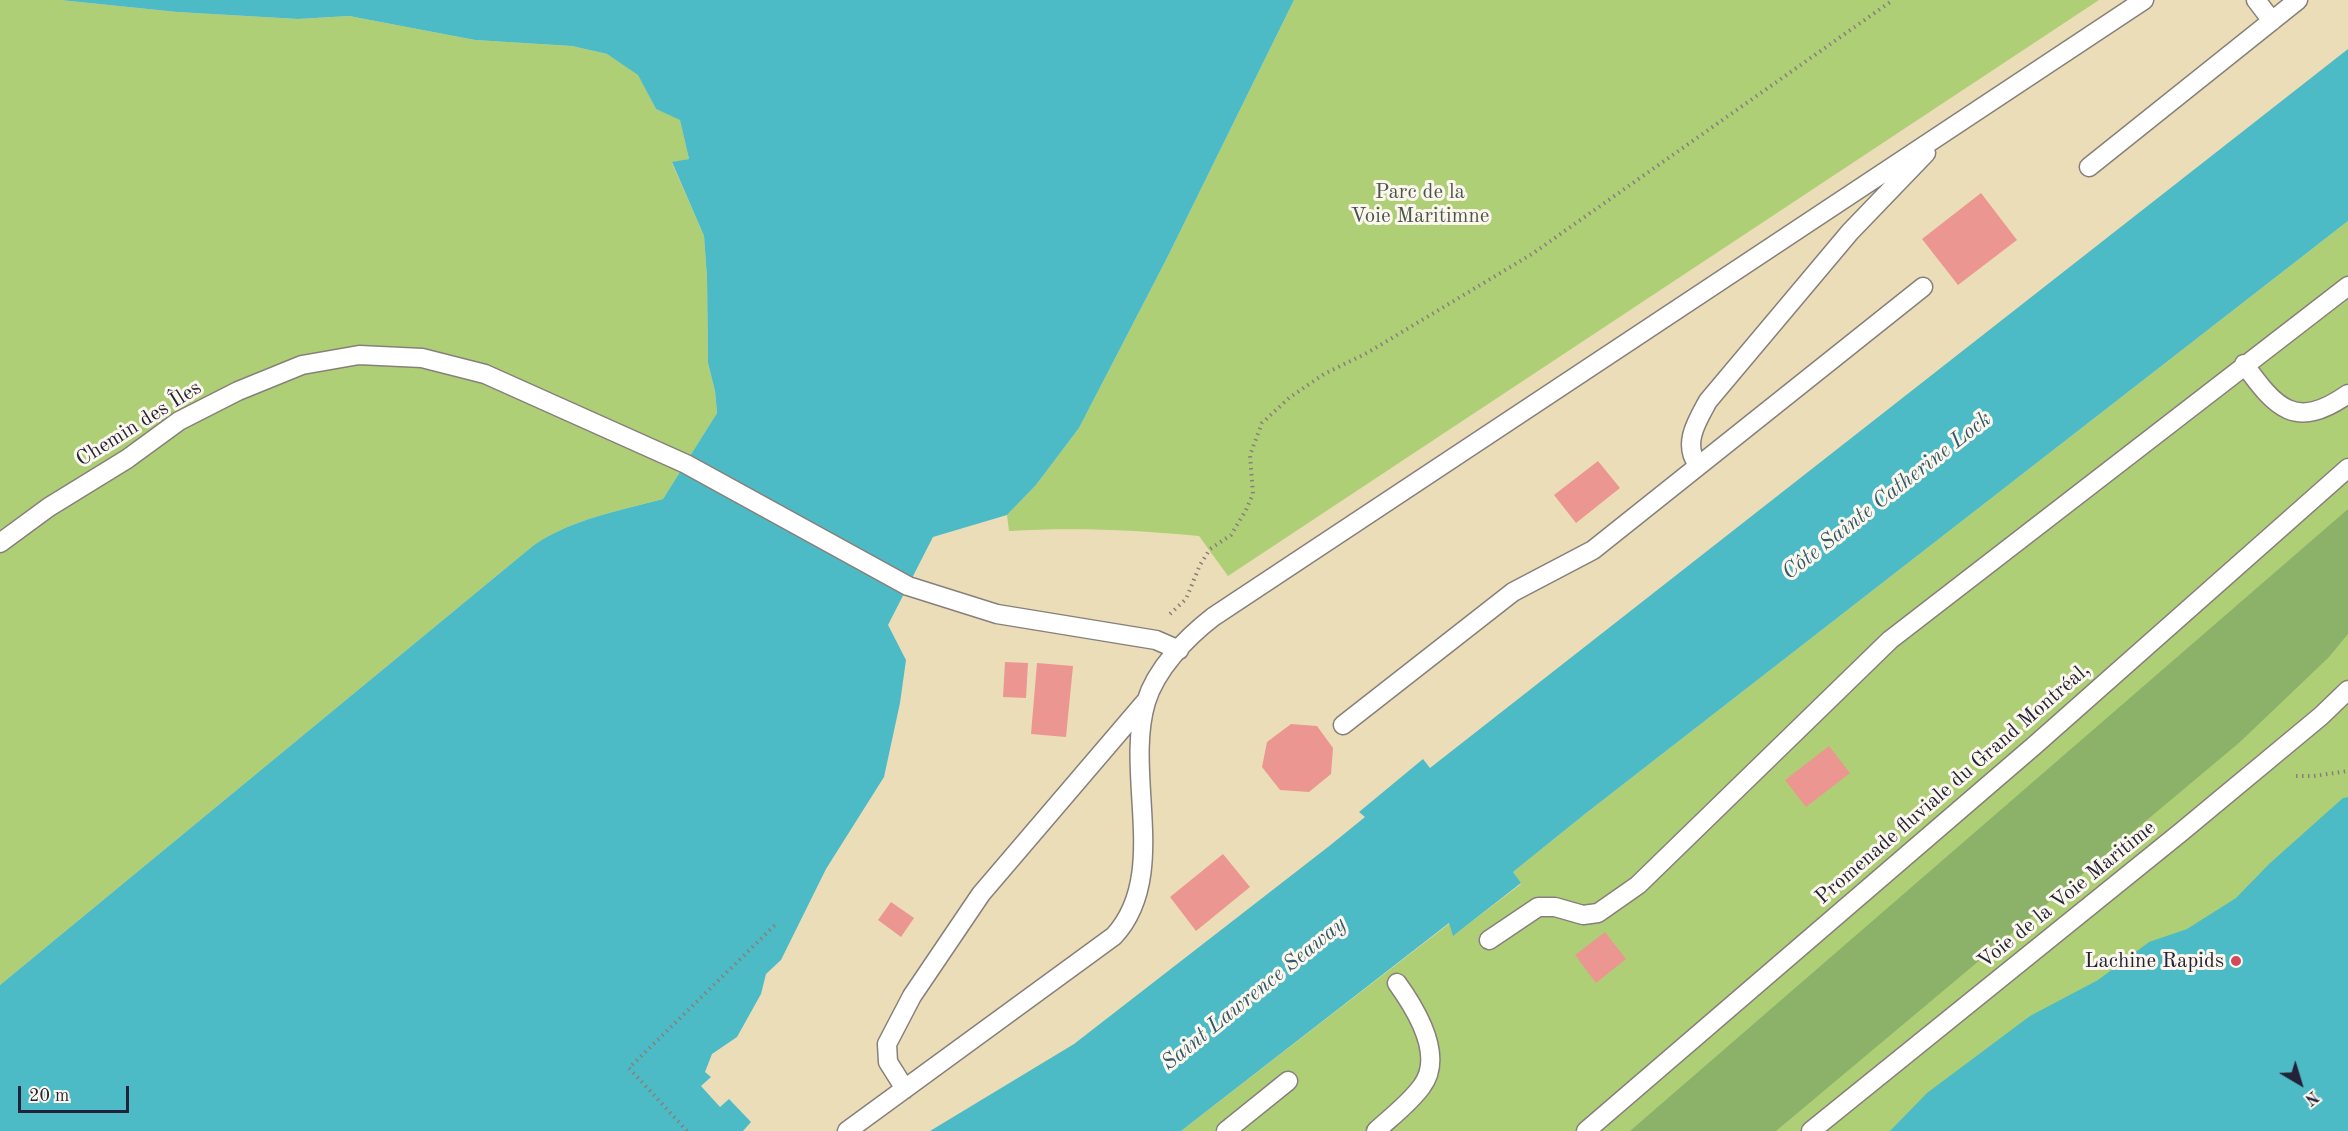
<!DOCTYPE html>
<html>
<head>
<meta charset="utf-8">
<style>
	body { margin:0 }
	#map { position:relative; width:2348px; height:1131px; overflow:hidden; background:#ecddb9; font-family:"Old Standard TT",serif }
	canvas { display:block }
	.north { position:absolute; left:2270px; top:1053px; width:60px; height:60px; -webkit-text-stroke:4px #fbf7ec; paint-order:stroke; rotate:142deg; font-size:16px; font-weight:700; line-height:24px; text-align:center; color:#22223b }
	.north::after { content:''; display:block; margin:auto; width:21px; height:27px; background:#22223b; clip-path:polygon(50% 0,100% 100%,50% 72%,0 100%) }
	.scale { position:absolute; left:18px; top:1086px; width:111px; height:27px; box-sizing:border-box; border:3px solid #22223b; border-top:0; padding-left:8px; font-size:18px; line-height:21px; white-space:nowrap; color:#22223b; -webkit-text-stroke:4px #fbf7ec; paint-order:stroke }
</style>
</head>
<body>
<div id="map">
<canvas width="2348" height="1131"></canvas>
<div class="north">N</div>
<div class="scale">20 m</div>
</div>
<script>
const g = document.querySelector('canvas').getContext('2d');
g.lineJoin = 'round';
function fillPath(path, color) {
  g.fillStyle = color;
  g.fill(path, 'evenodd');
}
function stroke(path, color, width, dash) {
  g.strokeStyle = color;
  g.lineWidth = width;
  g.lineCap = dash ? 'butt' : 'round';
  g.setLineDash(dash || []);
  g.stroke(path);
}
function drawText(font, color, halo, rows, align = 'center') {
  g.font = font + ' "Old Standard TT",serif';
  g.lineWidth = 6;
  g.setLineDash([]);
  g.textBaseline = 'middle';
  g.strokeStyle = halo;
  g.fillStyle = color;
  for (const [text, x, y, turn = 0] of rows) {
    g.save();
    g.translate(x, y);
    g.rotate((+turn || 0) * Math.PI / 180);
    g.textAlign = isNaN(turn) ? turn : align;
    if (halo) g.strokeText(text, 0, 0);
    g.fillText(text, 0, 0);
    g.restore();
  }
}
const green = new Path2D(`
	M 0,0 L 60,0 L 177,12 L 298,19 L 349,16 L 475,40 L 572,46 L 607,54 L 638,74 L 656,109 L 680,119 L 689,159 L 672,163 L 704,236 L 707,278 L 708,363 L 715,391 L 717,413 L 663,499 C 619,511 572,519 534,545 L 0,985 Z
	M 1294,0 L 2099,0 L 1228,576 L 1199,536 C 1135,530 1073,527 1009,531 L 1007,515 L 1036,485 L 1079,428 L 1167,258 Z
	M 2348,221 L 2348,1131 L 1181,1131 L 1450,923 L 1454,935 L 1521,884 L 1513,872 L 1585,814 Z`);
const forest = new Path2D(`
	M 2348,509 L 2348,634 L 2329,657 L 2240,742 L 1776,1131 L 1630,1131 Z`);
const water = new Path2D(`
	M 60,0 L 1294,0 L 1167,258 L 1079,428 L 1036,485 L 1007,515 L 933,537 L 888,625 L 906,660 L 900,703 L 884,777 L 826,869 L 781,960 L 766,974 L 761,994 L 737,1037 L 712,1054 L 705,1072 L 711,1077 L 701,1086 L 720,1107 L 729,1099 L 751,1122 L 743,1131 L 0,1131 L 0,985 L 534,545 C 572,519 619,511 663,499 L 717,413 L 715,391 L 708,363 L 707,278 L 704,236 L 672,162 L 689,159 L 680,120 L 656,109 L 638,75 L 607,54 L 572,46 L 475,40 L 349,16 L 298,19 L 177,12 Z
	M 2348,49 L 2348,221 L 1585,814 L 1513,872 L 1521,883 L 1453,936 L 1449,923 L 1181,1131 L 930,1131 L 1074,1044 L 1328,847 L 1365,817 L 1359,812 L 1423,759 L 1430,768 Z
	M 2348,797 L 2348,1131 L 1890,1131 L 1927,1093 L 2030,1016 L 2098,980 L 2149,942 L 2187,929 L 2236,898 L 2269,864 L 2343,798 Z`);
const building = new Path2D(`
	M 1981,193 L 2017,240 L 1958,285 L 1922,239 Z
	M 1598,461 L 1620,488 L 1576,523 L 1554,495 Z
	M 1005,662 L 1028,663 L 1026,698 L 1003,697 Z
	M 1037,663 L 1073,666 L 1066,737 L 1031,734 Z
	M 1291,724 L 1317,726 L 1333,748 L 1331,774 L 1309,792 L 1280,790 L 1262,767 L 1267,742 Z
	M 1829,746 L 1850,773 L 1806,807 L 1785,780 Z
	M 1223,854 L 1250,887 L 1196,931 L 1170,897 Z
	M 891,902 L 914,918 L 901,937 L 878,920 Z
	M 1605,932 L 1626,959 L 1596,983 L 1575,955 Z`);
const path = new Path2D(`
	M 1170,614 L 1186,599 L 1200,565 L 1210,549 L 1231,535 L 1246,510 L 1253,494 L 1250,455 L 1262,423 L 1289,398 L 1324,374 L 1367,353 L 1532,254 L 1893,0
	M 2296,776 L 2314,776 L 2348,771
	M 687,1131 L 629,1068 L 776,924`);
const lane = new Path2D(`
	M 2256,0 L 2272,21
	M 2089,167 L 2298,0
	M 2244,364 C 2276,408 2295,431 2348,394
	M 1698,465 C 1682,444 1697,421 1708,401 L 1850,232 L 1926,153
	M 0,543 L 49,507 L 127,459 L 179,421 L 238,391 L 302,365 L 359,355 L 422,358 L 485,374 L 686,464 L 908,586 L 997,614 L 1156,640 L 1179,650
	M 1343,725 L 1513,592 L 1593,550 L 1923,287
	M 1489,940 L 1538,907 L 1555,907 L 1583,915 L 1598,913 L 1638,885 L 1890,640 L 2348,286
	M 905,1089 L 888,1062 L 887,1044 L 912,996 L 981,894 L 1145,702
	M 847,1131 L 1114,936 C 1170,875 1124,775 1146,702 C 1156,669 1186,638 1213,617 L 2144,0
	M 1226,1131 L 1288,1081
	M 1376,1131 C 1391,1117 1410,1103 1422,1086 C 1445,1055 1415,1008 1397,983
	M 1586,1131 L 2035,745 L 2348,468
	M 1811,1131 L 2180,833 L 2321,716 L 2348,690`);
const markers = [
	[2236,961,6,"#d1495b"]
];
const parkNames = [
	["Parc de la",1420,192],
	["Voie Maritimne",1420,216]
];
const streetNames = [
	["Chemin des Îles",139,424,-32],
	["Promenade fluviale du Grand Montréal,",1953,784,-41],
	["Voie de la Voie Maritime",2067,895,-39]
];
const poiNames = [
	["Lachine Rapids",2224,961]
];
const waterNames = [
	["Côte Sainte Catherine Lock",1887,496,-38],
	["Saint Lawrence Seaway",1254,994,-39]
];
fillPath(green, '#afcf77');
fillPath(forest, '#8bb268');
fillPath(water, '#4dbbc6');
fillPath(building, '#ec9691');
stroke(lane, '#87807a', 21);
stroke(path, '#87807a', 4, [1.5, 4.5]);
stroke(lane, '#fff', 18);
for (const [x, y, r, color] of markers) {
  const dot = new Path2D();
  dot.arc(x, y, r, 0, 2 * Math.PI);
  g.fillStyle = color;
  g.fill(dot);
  stroke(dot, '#fbf7ec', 2);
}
drawText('21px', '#4c564d', '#fbf7ec', parkNames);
drawText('21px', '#22223b', '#fbf7ec', streetNames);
drawText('21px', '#22223b', '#fbf7ec', poiNames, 'right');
drawText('italic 22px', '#31586c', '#fbf7ec', waterNames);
</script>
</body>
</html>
